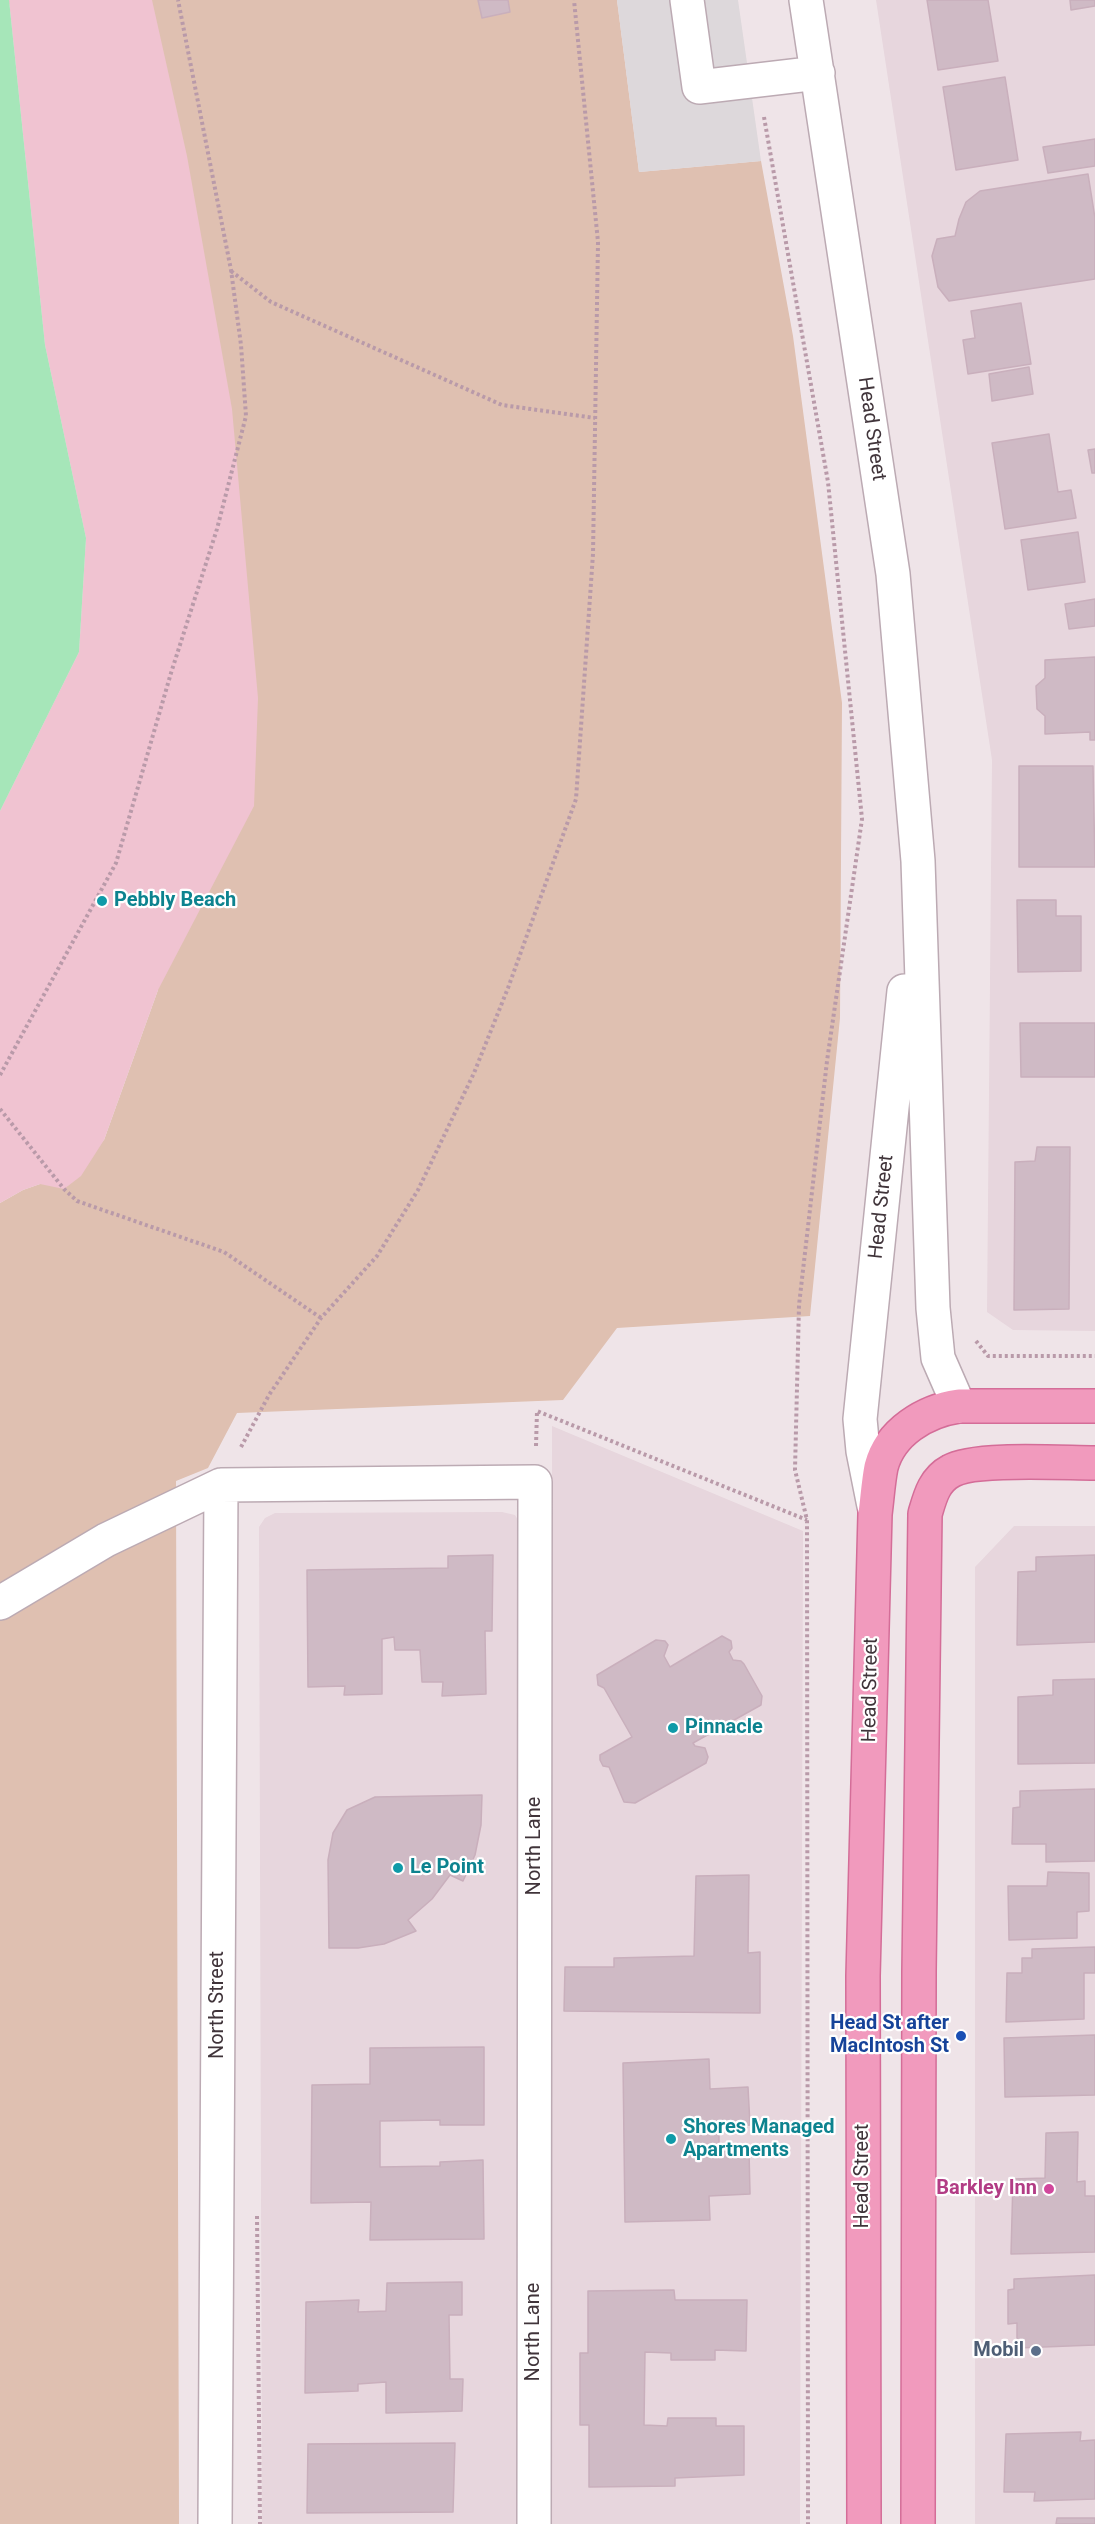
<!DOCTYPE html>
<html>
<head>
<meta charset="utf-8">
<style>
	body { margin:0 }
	canvas { display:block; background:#efe4e8 }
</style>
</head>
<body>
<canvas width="1095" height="2524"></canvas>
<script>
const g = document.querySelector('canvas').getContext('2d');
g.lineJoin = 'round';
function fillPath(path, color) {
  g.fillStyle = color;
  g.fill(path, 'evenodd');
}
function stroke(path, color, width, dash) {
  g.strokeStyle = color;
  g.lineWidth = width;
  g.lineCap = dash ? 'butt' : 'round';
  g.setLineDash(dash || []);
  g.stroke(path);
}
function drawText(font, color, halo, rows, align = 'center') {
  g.font = font + ' Roboto,sans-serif';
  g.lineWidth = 4.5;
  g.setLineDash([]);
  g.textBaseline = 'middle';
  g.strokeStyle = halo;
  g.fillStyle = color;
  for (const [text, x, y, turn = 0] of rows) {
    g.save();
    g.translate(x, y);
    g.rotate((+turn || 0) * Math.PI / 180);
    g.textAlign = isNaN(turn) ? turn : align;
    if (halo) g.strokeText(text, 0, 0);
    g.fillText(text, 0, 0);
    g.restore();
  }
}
const residential = new Path2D(`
	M 876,0 L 1095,0 L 1095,1331 L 1013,1330 L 987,1312 L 992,760 Z
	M 552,1426 L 803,1531 L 800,2524 L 551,2524 Z
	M 502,1512 L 515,1515 L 522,1527 L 520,2524 L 262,2524 L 259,1527 L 265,1518 L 275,1513 Z
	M 1014,1526 L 1095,1526 L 1095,2524 L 975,2524 L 975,1567 Z`);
const green = new Path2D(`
	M 9,0 L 617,0 L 639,172 L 761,161 L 793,336 L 842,703 L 840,1018 L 810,1316 L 617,1328 L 563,1400 L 237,1413 L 208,1468 L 176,1481 L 179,2524 L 0,2524 L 0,1203 L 23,1190 L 40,1184 L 104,1140 L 158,990 Z`);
const sand = new Path2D(`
	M 9,0 L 152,0 L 187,156 L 232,409 L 258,698 L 254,806 L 158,990 L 104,1140 L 81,1176 L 64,1189 L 40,1184 L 23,1190 L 0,1203 L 0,811 L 79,652 L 86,538 L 45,345 Z`);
const parking = new Path2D(`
	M 617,0 L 738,0 L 761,161 L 639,172 Z`);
const water = new Path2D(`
	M 0,0 L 9,0 L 45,345 L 86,538 L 79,652 L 0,811 Z`);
const building = new Path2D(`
	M 478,0 L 508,0 L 510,12 L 482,18 Z
	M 927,0 L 988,0 L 998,61 L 938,70 Z
	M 1070,0 L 1095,0 L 1095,6 L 1071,10 Z
	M 1005,77 L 1018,160 L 956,170 L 943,87 Z
	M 1095,139 L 1095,166 L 1048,173 L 1043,147 Z
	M 1088,174 L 1095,218 L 1095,279 L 949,301 L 938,287 L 932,256 L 937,239 L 955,236 L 959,219 L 966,202 L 980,191 Z
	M 1021,303 L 1031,364 L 968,374 L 963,340 L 975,338 L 971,311 Z
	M 1029,367 L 1033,394 L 992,401 L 989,374 Z
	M 1049,434 L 1058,492 L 1071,490 L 1076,518 L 1005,529 L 992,443 Z
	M 1095,449 L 1095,473 L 1092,473 L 1088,450 Z
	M 1078,532 L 1085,582 L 1028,590 L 1021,540 Z
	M 1095,599 L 1095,626 L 1069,629 L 1065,604 Z
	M 1095,657 L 1095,740 L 1090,740 L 1090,732 L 1045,734 L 1045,716 L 1037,709 L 1036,686 L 1045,678 L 1045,660 Z
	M 1019,766 L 1093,766 L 1095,867 L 1019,867 Z
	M 1017,900 L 1056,900 L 1056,916 L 1081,916 L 1081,971 L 1018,972 Z
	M 1020,1023 L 1095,1023 L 1095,1077 L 1021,1077 Z
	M 1037,1147 L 1070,1147 L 1069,1309 L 1014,1310 L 1015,1162 L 1035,1161 Z
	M 493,1555 L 492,1631 L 485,1631 L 486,1694 L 442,1696 L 443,1682 L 422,1682 L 420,1650 L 395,1650 L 394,1637 L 382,1639 L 382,1694 L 344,1695 L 345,1686 L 308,1687 L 307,1570 L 448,1568 L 448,1556 Z
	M 1095,1555 L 1095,1642 L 1017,1645 L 1018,1572 L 1036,1571 L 1036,1557 Z
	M 722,1636 L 731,1641 L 732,1648 L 729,1652 L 733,1660 L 741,1661 L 744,1664 L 762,1696 L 761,1705 L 693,1743 L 695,1746 L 705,1748 L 708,1757 L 706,1763 L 635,1803 L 624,1802 L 609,1767 L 603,1766 L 600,1760 L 600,1755 L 632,1737 L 604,1688 L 598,1685 L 597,1675 L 656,1640 L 665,1641 L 668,1645 L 664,1656 L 670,1667 Z
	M 1095,1679 L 1095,1763 L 1018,1764 L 1018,1697 L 1053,1695 L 1053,1680 Z
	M 1095,1789 L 1095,1861 L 1046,1862 L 1046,1844 L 1012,1844 L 1013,1808 L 1020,1807 L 1020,1791 Z
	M 482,1795 L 481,1825 L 475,1855 L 463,1881 L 450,1875 L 432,1899 L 408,1920 L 416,1931 L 384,1944 L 358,1948 L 329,1948 L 328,1860 L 333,1833 L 347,1810 L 375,1797 Z
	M 1048,1872 L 1089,1873 L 1089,1911 L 1077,1912 L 1077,1938 L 1009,1940 L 1008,1886 L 1047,1886 Z
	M 749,1875 L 748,1953 L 760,1952 L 760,2013 L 564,2011 L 565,1967 L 614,1967 L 614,1958 L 694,1956 L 696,1876 Z
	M 1095,1947 L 1095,1973 L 1084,1973 L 1084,2019 L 1006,2022 L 1007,1973 L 1022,1973 L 1022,1958 L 1032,1958 L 1032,1949 Z
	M 1095,2035 L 1095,2095 L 1005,2097 L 1004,2038 Z
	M 484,2047 L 484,2125 L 440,2125 L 440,2120 L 380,2121 L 380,2167 L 440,2166 L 440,2162 L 483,2160 L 484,2239 L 370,2240 L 371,2202 L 311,2203 L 312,2085 L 370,2084 L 370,2048 Z
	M 709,2059 L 710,2089 L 748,2087 L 750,2125 L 719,2127 L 719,2152 L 749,2151 L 750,2194 L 709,2196 L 710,2220 L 625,2222 L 623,2063 Z
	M 1078,2132 L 1077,2182 L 1085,2181 L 1085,2196 L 1095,2196 L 1095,2252 L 1011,2254 L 1013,2179 L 1045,2178 L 1046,2133 Z
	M 1095,2275 L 1095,2345 L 1017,2348 L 1017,2323 L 1008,2324 L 1008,2290 L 1014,2289 L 1014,2279 Z
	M 462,2282 L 462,2315 L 449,2315 L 450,2379 L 463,2379 L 462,2411 L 386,2413 L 386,2382 L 358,2384 L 358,2391 L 305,2393 L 306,2302 L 359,2300 L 358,2312 L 386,2311 L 387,2283 Z
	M 674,2290 L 675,2300 L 747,2300 L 746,2351 L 715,2350 L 715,2360 L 671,2360 L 671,2353 L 645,2352 L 644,2425 L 667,2426 L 668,2418 L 716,2418 L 716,2426 L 744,2426 L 744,2475 L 675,2478 L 675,2486 L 589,2487 L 589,2425 L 580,2425 L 580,2353 L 588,2353 L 588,2291 Z
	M 1081,2432 L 1080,2441 L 1095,2440 L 1095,2499 L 1034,2501 L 1035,2492 L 1004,2492 L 1006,2434 Z
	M 455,2443 L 453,2512 L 307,2513 L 308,2444 Z
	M 1057,2518 L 1095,2518 L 1095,2524 L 1056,2524 Z`);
const path = new Path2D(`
	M 764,117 L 828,482 L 862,819 L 827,1061 L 799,1305 L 795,1470 L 807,1520 L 808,2524
	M 231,271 L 271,302 L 502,405 L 595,418
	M 0,1075 L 116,863 L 171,673 L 217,529 L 246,416 L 241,345 L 231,270 L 178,0
	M 0,1109 L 64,1189 L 77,1201 L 224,1252 L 321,1318
	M 976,1341 L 988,1356 L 1095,1356
	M 536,1446 L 537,1411 L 807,1520
	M 241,1447 L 269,1395 L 321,1318 L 377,1256 L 418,1190 L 474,1073 L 508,988 L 576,799 L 593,554 L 598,242 L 574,0
	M 257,2216 L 260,2524`);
const minor = new Path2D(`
	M 687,0 L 699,87 L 818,73
	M 806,0 L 893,574 L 918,861 L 933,1308 L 938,1358 L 959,1406
	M 874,1506 L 863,1451 L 860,1419 L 904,991
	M 0,1603 L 106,1540 L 221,1485 L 535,1482 L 534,2524
	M 215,2524 L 221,1485`);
const major = new Path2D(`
	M 864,2524 L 863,1976 L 875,1514 C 877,1499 878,1482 881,1467 C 890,1432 925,1411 959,1406 L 1095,1406
	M 918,2524 L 919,1971 L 925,1514 C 930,1497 934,1480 951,1471 C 974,1457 1064,1463 1095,1463`);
const markers = [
	[102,901,6,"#0f9aa8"],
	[673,1728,6,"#0f9aa8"],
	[398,1868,6,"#0f9aa8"],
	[961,2036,6,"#1a4fb4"],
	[671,2139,6,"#0f9aa8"],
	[1049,2189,6,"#d1479c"],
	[1036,2351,6,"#5c6f8a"]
];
const streetNames = [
	["Head Street",871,429,82],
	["Head Street",882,1207,-84],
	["Head Street",871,1690,-89],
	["North Lane",535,1846,-90],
	["North Street",218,2005,-90],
	["Head Street",863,2176,-90],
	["North Lane",534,2332,-90]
];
const cultureNames = [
	["Pebbly Beach",114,901],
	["Pinnacle",685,1728],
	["Le Point",410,1868],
	["Shores Managed",683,2128],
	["Apartments",683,2151]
];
const transitNames = [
	["Head St after",949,2024],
	["MacIntosh St",949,2047]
];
const hotelNames = [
	["Barkley Inn",1037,2189]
];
const serviceNames = [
	["Mobil",1024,2351]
];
fillPath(residential, '#e7d6dd');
fillPath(green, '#dfc0b1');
fillPath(sand, '#f0c3d1');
fillPath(parking, '#ddd8db');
fillPath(water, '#a6e6b9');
fillPath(building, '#cfbac5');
stroke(building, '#c9afbc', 1.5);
stroke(minor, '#bcaab3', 36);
stroke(major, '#d46d98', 36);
stroke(path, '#b99aa9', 4, [3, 3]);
stroke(minor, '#fff', 33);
stroke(major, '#f19abd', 33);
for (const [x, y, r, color] of markers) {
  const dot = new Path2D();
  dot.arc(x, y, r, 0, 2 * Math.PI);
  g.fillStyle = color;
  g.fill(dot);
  stroke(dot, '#fff', 2);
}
drawText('20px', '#40343a', '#fff', streetNames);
drawText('bold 20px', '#0d838f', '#fff', cultureNames, 'left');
drawText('bold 20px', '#164399', '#fff', transitNames, 'right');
drawText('bold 20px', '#b23c85', '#fff', hotelNames, 'right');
drawText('bold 20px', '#4e5e75', '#fff', serviceNames, 'right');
</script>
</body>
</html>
